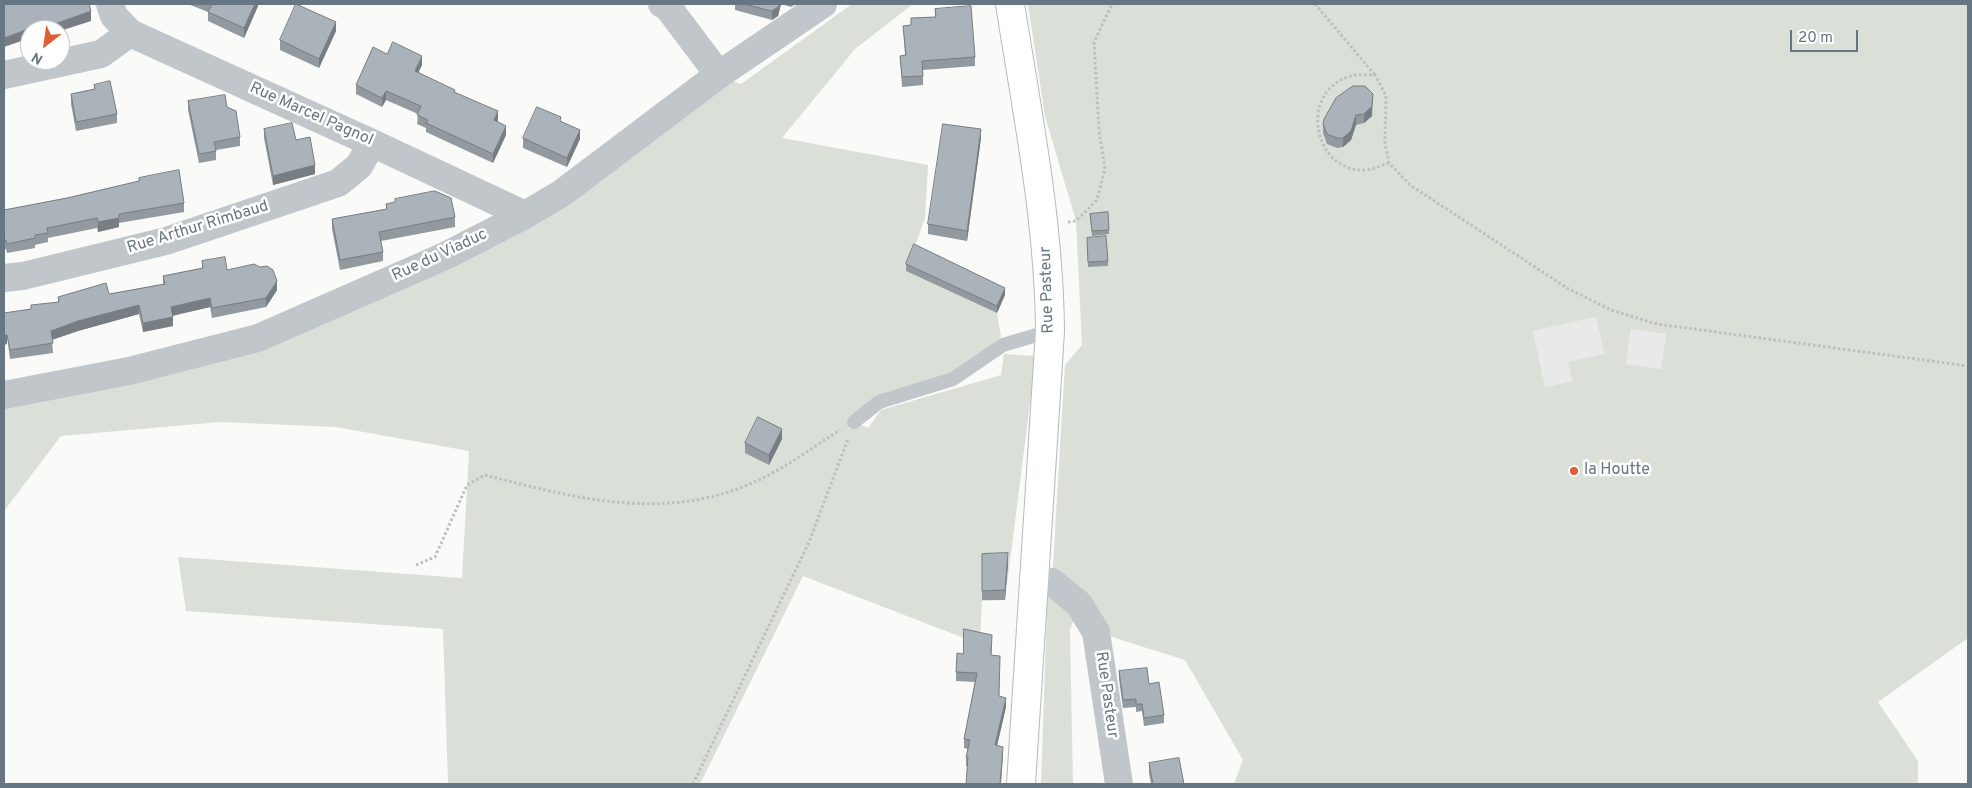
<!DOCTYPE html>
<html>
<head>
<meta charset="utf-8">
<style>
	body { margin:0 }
	#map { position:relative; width:1972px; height:788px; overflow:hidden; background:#fafaf8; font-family:Overpass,sans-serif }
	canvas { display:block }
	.frame { position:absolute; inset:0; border:5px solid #667682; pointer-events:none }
	.north { position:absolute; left:20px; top:20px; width:50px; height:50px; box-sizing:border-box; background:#fff; border:1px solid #c2c8cd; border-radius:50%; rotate:210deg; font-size:14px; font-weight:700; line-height:20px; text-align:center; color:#667682 }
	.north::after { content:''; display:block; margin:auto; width:18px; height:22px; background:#dc5d36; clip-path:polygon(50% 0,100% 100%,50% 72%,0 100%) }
	.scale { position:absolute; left:1790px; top:30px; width:68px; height:22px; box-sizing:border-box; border:2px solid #667682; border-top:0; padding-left:6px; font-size:15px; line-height:18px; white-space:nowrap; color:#667682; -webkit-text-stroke:4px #fff; paint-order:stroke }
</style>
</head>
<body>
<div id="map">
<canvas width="1972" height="788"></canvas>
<div class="frame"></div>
<div class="north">N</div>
<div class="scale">20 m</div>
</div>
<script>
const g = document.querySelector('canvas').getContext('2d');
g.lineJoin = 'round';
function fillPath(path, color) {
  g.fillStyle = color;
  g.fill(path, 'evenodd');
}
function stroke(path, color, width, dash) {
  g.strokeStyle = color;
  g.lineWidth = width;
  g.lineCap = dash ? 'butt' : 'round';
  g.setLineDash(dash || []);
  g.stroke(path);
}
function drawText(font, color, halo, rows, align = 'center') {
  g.font = font + ' Overpass,sans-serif';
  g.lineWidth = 5;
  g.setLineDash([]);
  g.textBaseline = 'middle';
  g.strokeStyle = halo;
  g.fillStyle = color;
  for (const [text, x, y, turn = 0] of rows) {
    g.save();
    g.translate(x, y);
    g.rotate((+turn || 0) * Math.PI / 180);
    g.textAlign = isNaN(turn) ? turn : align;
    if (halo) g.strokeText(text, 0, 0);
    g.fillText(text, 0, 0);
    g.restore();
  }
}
const built = new Path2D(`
	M 1596,317 L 1604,355 L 1569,362 L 1572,381 L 1545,387 L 1533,331 Z
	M 1631,329 L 1666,334 L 1661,369 L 1626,364 Z`);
const green = new Path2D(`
	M 852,4 L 913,4 L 855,49 L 782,138 L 928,165 L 925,218 L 906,271 L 997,313 L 1001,337 L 953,379 L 879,402 L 854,422 L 868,428 L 881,410 L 1001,375 L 1004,354 L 1036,356 L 1005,600 L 982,601 L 980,642 L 964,638 L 803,576 L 700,784 L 448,784 L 443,629 L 186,611 L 178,557 L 462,578 L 469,451 L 336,427 L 220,422 L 61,436 L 4,511 L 4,395 L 129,371 L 445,256 L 717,76 L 741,84 Z
	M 1028,4 L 1968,4 L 1968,638 L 1878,702 L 1918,761 L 1918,784 L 1234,784 L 1243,760 L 1185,660 L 1096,632 L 1079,605 L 1070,630 L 1073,784 L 1041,784 L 1048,580 L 1052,582 L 1065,365 L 1082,345 L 1076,221 L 1045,116 ZM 1596,317 L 1604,354 L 1568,362 L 1572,381 L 1545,387 L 1533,331 ZM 1631,329 L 1666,334 L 1661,369 L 1626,364 Z`);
const path = new Path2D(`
	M 1315,4 L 1375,75
	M 1389,163 C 1382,165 1374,169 1367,170 C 1312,174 1298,90 1351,76 C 1358,74 1368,75 1375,75 L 1386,96 L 1385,143 L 1389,163 L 1410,185 L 1567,288 L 1611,310 L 1657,324 L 1968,366
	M 1068,222 L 1076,221 L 1097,200 L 1105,169 L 1099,130 L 1094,42 L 1112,4
	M 416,565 L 435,557 L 467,485 L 485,475 C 578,499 670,524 763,478 C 789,465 815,446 840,430
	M 693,784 L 809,542 L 848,439`);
const lane = new Path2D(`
	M 854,422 L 879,402 L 953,379 L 1003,345 L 1050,331`);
const street = new Path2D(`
	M 110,4 L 114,16 L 130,33 L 372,143 L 525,215
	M 662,4 L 667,6 L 719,75
	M 4,75 L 101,54 L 130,33
	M 4,278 L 23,276 L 166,241 L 338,183 L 359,166 L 372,143
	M 4,395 L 129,371 L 258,338 L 445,256 L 525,215 L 562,193 L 717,76 L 823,4
	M 1033,579 L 1052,582 L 1079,604 L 1096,632 L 1119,784`);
const secondary = new Path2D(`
	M 1010,4 C 1027,112 1049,220 1050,331 L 1021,784`);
const wall = new Path2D(`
	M 188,4 L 258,4 L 258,6 L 244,38 L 208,21 L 208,12 Z
	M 735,4 L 796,4 L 791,7 L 781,4 L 778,16 L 772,20 L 735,10 Z
	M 935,9 L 975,57 L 975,66 L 923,70 L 923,85 L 902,87 L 900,56 L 905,55 L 903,26 L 911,25 L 911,18 L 935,17 Z
	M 336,31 L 319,68 L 280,50 L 280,40 Z
	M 387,54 L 422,65 L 418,72 L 455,92 L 498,120 L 498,122 L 506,135 L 493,163 L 426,132 L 426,128 L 417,124 L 418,114 L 386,100 L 382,107 L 356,94 L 356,85 Z
	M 94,85 L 117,114 L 117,123 L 76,131 L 71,104 L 71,94 L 94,89 Z
	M 1336,98 L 1372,116 L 1364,123 L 1356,125 L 1351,140 L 1343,147 L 1337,148 L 1327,144 L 1323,133 L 1323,124 Z
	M 188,101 L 227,107 L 240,137 L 240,146 L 216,150 L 216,160 L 199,163 L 188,110 Z
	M 561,121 L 580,139 L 567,167 L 523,148 L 523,138 Z
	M 264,129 L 296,140 L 315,174 L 273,185 L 264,138 Z
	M 981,138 L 967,241 L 928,234 L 928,224 Z
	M 139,178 L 184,203 L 184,212 L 119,223 L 119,227 L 98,232 L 97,228 L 48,238 L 48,242 L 35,245 L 35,248 L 7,253 L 6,249 L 4,249 L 4,210 L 67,198 L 139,181 Z
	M 386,204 L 455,217 L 455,227 L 381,241 L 383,252 L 383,261 L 340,270 L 332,229 L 332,219 L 386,209 Z
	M 1108,212 L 1109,234 L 1092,236 L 1090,214 Z
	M 1087,243 L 1108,261 L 1108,266 L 1088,267 Z
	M 202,261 L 227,270 L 277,290 L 266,307 L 212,318 L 210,307 L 172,316 L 173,326 L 143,332 L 139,314 L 78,331 L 52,340 L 53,353 L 10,359 L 4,313 L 31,309 L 58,302 L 58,297 L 109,294 L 163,284 L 163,276 L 202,268 Z
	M 906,264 L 1005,295 L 997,313 L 906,271 Z
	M 782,439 L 769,465 L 745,453 L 745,443 Z
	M 982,554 L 1008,563 L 1005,600 L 982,600 Z
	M 992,644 L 991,655 L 999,696 L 1006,707 L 997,746 L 1003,756 L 968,766 L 966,766 L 966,757 L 968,749 L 964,748 L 964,739 L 975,682 L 956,681 L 956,672 L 963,654 Z
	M 1119,671 L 1149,684 L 1164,715 L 1164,723 L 1144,726 L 1142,711 L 1136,712 L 1136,707 L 1123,708 L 1119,679 Z
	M 1149,763 L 1184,784 L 1151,784 L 1149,773 Z`);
const shadedWall = new Path2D(`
	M 255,4 L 258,4 L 258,6 L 244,38 L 244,28 Z
	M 779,4 L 781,4 L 778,16 L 772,20 L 772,11 Z
	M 91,11 L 91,21 L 60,31 L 60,30 L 49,30 L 49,26 Z
	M 47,22 L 47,30 L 30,30 L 30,38 L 4,47 L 4,38 Z
	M 336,22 L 336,31 L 319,68 L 319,59 Z
	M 422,56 L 422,65 L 415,80 L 415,71 Z
	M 386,91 L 386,100 L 382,107 L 382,98 Z
	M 1373,94 L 1372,116 L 1364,123 L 1364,114 Z
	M 498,111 L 498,120 L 494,129 L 494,120 Z
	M 1356,115 L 1356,125 L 1351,140 L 1343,147 L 1343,138 Z
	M 506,126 L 506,135 L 493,163 L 493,154 Z
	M 981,129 L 981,138 L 967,241 L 967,231 Z
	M 580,130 L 580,139 L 567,167 L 567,158 Z
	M 315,165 L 315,174 L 273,185 L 273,176 Z
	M 119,218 L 119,227 L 98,232 L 98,222 Z
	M 277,281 L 277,290 L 266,307 L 266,298 Z
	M 1005,288 L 1005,295 L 997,313 L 997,306 Z
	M 210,298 L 210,307 L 171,316 L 171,307 Z
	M 139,305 L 139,314 L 78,331 L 51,340 L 51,331 L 78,321 Z
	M 173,317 L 173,326 L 143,332 L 143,323 Z
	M 4,335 L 7,335 L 7,344 L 4,345 Z
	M 782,429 L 782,439 L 769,465 L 769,455 Z
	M 1008,553 L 1008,563 L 1005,600 L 1005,590 Z
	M 1006,698 L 1006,707 L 995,754 L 995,745 Z
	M 1003,747 L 1003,756 L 1001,784 L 1000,784 Z`);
const building = new Path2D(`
	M 4,4 L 89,4 L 91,11 L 49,26 L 47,22 L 4,38 Z
	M 210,4 L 255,4 L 244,28 L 208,12 L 212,4 Z
	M 296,4 L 336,22 L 319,59 L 280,40 Z
	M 745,4 L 779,4 L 778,7 L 772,11 Z
	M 971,6 L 975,57 L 922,61 L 923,76 L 902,77 L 900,56 L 906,55 L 903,26 L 911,25 L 911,18 L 936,17 L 935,9 Z
	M 393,42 L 422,56 L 415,71 L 455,90 L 454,92 L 498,111 L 494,120 L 506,126 L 493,154 L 426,123 L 428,120 L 417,115 L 421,106 L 386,91 L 382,98 L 356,85 L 373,47 L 387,54 Z
	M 110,81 L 117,114 L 76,122 L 71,94 L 95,89 L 94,85 Z
	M 1353,86 L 1365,86 L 1373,94 L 1372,106 L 1364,114 L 1356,115 L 1351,131 L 1343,138 L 1337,138 L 1327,134 L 1323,124 L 1324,119 L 1336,98 Z
	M 225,95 L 227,107 L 236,111 L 240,137 L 214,142 L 216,151 L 199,154 L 188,101 Z
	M 537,107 L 561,117 L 560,121 L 580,130 L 567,158 L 523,138 Z
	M 292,123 L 296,140 L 310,137 L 315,165 L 273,176 L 264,129 Z
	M 943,124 L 981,129 L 967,231 L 928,224 Z
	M 179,170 L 184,203 L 119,214 L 119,218 L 98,222 L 97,218 L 47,228 L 48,233 L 35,235 L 35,238 L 7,244 L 6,240 L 4,240 L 4,210 L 67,198 L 139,181 L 139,178 Z
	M 435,191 L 451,198 L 455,217 L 379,232 L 383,252 L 340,260 L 332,219 L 387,209 L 386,204 L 395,202 L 395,199 Z
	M 1108,212 L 1109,230 L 1092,231 L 1090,214 Z
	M 1106,236 L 1108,261 L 1088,262 L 1087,238 Z
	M 914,244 L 1005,288 L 997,306 L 906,264 Z
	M 225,257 L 227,270 L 254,264 L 260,267 L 267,266 L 273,270 L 277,281 L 266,298 L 212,308 L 210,298 L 171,307 L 173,317 L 143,323 L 139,305 L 78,321 L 51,331 L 53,343 L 10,350 L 7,335 L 4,335 L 4,313 L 31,309 L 31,305 L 59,302 L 58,297 L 106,283 L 109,294 L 165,284 L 163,276 L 203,268 L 202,261 Z
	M 758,417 L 782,429 L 769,455 L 745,443 Z
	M 1008,553 L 1005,590 L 982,591 L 982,554 Z
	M 964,629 L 992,635 L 991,655 L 1000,656 L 999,696 L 1006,698 L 995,745 L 1003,747 L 1000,784 L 966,784 L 968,757 L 966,757 L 970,740 L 964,739 L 977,673 L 956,672 L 957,653 L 963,654 Z
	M 1147,668 L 1149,684 L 1159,682 L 1164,715 L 1144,718 L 1142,704 L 1136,704 L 1136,699 L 1123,700 L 1119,671 Z
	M 1179,758 L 1184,784 L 1153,784 L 1149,763 Z`);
const markers = [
	[1574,471,5,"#dc5d36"]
];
const streetNames = [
	["Rue Marcel Pagnol",311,115,24],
	["Rue Arthur Rimbaud",198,228,-17],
	["Rue du Viaduc",440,256,-25],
	["Rue Pasteur",1048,290,-92],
	["Rue Pasteur",1106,695,82]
];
const poiNames = [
	["la Houtte",1584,471]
];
fillPath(built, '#e8e9e9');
fillPath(green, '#dadfd7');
stroke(secondary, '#b4babe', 30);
stroke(path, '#bcbfc2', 3, [2.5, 2.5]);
stroke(lane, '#c1c6ca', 14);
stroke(street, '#c1c6ca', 28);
stroke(secondary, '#fff', 28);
fillPath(wall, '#929a9f');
fillPath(shadedWall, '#777d82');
fillPath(building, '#aab3b9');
stroke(building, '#777d82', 1);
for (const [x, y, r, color] of markers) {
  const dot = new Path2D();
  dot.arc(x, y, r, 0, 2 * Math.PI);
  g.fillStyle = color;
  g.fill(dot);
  stroke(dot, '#fff', 2);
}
drawText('16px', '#667682', '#fff', streetNames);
drawText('16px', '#667682', '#fff', poiNames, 'left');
</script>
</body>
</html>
